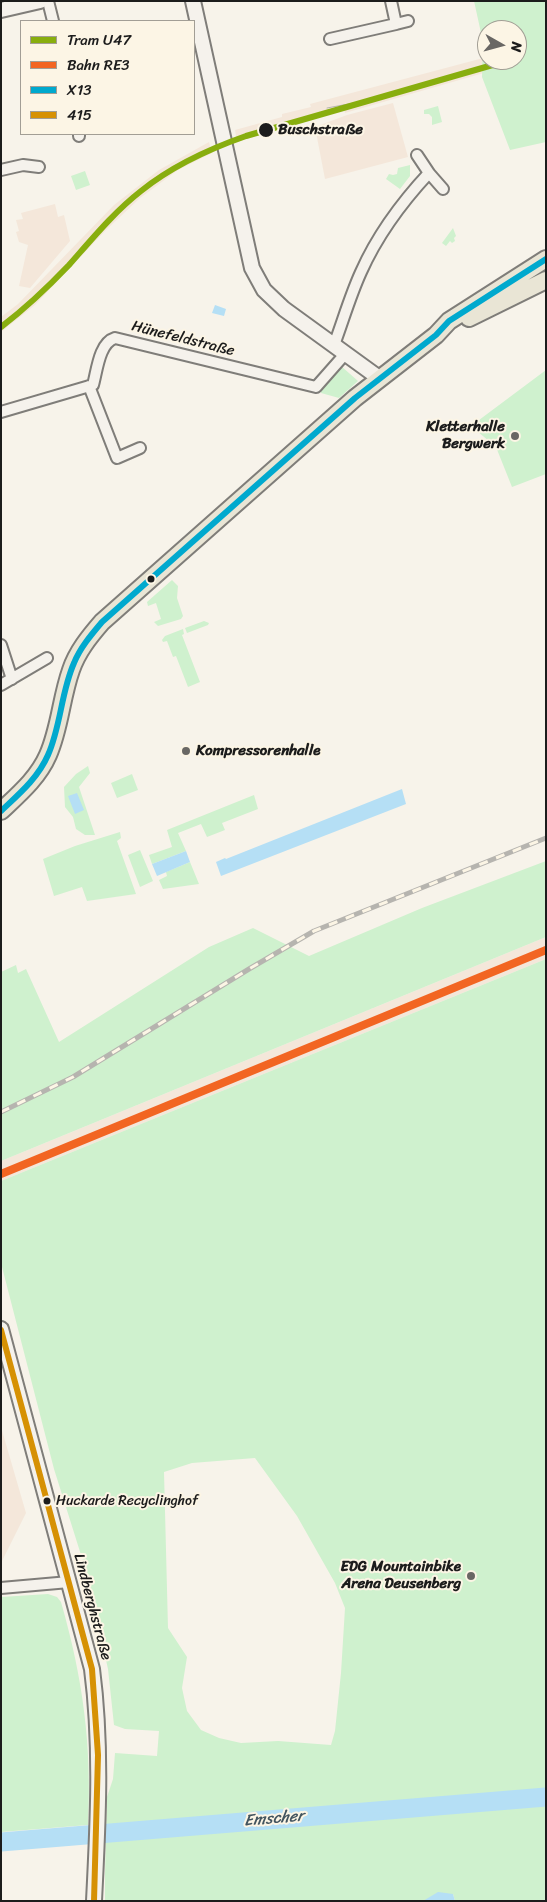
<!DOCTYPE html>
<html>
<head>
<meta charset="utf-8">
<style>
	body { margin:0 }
	#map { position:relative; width:547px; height:1902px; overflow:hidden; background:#f7f3ea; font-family:Sriracha,sans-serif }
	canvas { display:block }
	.frame { position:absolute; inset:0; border:2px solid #1c1c1c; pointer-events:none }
	.legend { position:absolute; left:20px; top:20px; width:175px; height:115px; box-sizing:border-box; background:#fcf5e5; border:1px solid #a29e95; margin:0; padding:6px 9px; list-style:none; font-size:15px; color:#1c1c1c }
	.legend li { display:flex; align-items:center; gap:10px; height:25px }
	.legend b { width:25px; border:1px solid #a29e95 }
	.north { position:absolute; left:477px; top:20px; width:50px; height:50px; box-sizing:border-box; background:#fcf5e5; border:1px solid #a29e95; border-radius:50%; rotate:97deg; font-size:14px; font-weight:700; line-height:20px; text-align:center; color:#1c1c1c }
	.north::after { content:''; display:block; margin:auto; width:18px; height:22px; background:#696764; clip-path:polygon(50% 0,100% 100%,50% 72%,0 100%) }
</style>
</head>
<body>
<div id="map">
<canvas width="547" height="1902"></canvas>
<div class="frame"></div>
<ul class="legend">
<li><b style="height:6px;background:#88ae0e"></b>Tram U47</li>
<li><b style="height:6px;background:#f26522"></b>Bahn RE3</li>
<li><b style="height:6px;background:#00a9ce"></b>X13</li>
<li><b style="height:6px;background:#d69104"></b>415</li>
</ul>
<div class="north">N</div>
</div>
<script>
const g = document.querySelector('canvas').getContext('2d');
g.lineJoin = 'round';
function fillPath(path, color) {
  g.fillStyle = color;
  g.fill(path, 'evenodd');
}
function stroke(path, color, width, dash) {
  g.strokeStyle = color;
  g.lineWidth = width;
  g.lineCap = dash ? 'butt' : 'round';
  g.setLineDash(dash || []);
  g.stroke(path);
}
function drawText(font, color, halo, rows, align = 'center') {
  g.font = font + ' Sriracha,sans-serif';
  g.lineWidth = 4;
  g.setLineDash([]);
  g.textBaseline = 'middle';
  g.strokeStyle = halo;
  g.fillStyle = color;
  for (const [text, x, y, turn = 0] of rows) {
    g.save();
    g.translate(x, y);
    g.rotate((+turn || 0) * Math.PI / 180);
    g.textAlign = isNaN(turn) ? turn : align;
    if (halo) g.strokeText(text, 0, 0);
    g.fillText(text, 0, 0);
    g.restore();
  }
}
const built = new Path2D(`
	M 546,55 L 345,113 L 344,110 L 237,142 L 235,130 L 282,117 L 282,114 L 311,107 L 310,104 L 487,57 L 487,60 L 517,60 Z
	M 393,103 L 408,157 L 325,179 L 315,127 L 347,115 Z
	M 209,142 L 212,153 L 178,170 L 140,198 L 105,231 L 35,305 L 1,332 L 1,317 L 18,304 L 114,205 L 159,170 Z
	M 55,204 L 58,217 L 64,215 L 70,241 L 30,288 L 19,286 L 28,245 L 19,242 L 16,232 L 19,231 L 16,220 L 23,219 L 21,213 Z
	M 546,937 L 546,959 L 1,1181 L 1,1161 Z
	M 1,1427 L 26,1513 L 1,1563 Z`);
const green = new Path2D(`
	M 474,1 L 546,1 L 546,142 L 510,150 L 482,77 L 483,42 ZM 487,30 L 517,30 L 517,60 L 487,60 Z
	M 438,106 L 442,122 L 432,125 L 432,117 L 429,114 L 424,114 L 424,110 Z
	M 410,165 L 410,176 L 400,189 L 386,179 L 389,174 L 393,175 L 397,174 L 398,168 Z
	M 85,171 L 90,185 L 76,190 L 71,176 Z
	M 453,228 L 456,236 L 454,238 L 455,241 L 452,243 L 450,241 L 446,246 L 442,243 Z
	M 341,366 L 358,381 L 339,398 L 321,393 L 321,390 Z
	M 546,370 L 546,474 L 512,487 L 496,447 L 471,426 Z
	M 172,580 L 178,586 L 177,598 L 183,616 L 181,619 L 158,626 L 154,622 L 161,619 L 156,603 L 148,606 L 147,602 Z
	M 204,621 L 209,623 L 208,625 L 187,633 L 185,628 Z
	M 183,629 L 184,634 L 182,635 L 200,682 L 188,687 L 176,656 L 173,657 L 167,641 L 163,642 L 162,640 L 165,636 Z
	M 88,766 L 90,773 L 79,787 L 95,835 L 85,835 L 76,829 L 73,817 L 65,807 L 64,787 L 76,774 Z
	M 132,774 L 138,790 L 117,798 L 111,783 Z
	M 254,795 L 258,809 L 222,823 L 225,830 L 207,837 L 201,824 L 178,833 L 186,851 L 152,864 L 149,855 L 172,847 L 167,830 Z
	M 120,832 L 121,838 L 117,841 L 136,894 L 87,901 L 82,887 L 54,896 L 43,859 L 75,846 Z
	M 140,850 L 153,881 L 140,887 L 128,855 Z
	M 546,861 L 546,937 L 1,1161 L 1,972 L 16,965 L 18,973 L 26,969 L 59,1042 L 209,947 L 253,928 L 309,956 L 422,908 Z
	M 190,862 L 199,884 L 163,889 L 159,880 L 167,876 L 166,872 Z
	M 546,959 L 546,1901 L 455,1901 L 453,1894 L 423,1901 L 105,1901 L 105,1874 L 107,1797 L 113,1779 L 115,1753 L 157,1756 L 159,1731 L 125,1729 L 114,1725 L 108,1669 L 87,1574 L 54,1469 L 1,1263 L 1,1181 ZM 255,1458 L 297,1516 L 335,1583 L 345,1608 L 341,1673 L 335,1731 L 331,1745 L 278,1741 L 241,1743 L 219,1738 L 201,1730 L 187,1711 L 182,1688 L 187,1657 L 168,1628 L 164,1472 L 192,1463 Z
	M 48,1594 L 57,1597 L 61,1602 C 83,1679 92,1745 88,1825 L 1,1832 L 1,1597 Z`);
const water = new Path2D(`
	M 215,305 L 226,309 L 224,316 L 212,313 Z
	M 402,789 L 406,804 L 221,876 L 216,862 L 225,858 L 226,859 Z
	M 77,793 L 84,810 L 75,814 L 68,796 Z
	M 186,851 L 190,862 L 157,876 L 152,864 Z
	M 438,1892 L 453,1894 L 455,1901 L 423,1901 Z`);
const river = new Path2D(`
	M 1,1842 L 546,1797`);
const street = new Path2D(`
	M 48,1 L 53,21
	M 396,24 L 408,21
	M 330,39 L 396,24 L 391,1
	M 79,134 L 79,136
	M 417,155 L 429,173
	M 1,170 L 23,165 L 39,167
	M 334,345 C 343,321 350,296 361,272 C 377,236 402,202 429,173 L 443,189
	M 89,386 L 117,458 L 140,448
	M 1,412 L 93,385 C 97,371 99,343 115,338 L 316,387 L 346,353
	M 1,645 L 12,679
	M 1,685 L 47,658
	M 1,1588 L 69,1582`);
const secondary = new Path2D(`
	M 193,1 L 252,268 L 264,290 L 284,309 L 379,378
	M 1,10 L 40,1
	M 1,1329 L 92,1669 C 102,1745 98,1823 94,1901`);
const primary = new Path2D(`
	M 469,318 L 546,280
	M 1,811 C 19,794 38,778 48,755 C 60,728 61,698 71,670 C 77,652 89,637 102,622 L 355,398 L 436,335 L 449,321 L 546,259`);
const tram = new Path2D(`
	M 327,108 L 370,100`);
const rail = new Path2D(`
	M 1,1112 L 73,1077 L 249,969 L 314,931 L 546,838`);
const bus1 = new Path2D(`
	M 1,811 C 19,794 38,778 48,755 C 61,726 61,692 74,663 C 80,648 91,635 102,622 L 355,398 L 436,335 L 449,321 L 546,259`);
const bus2 = new Path2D(`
	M 1,1330 L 92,1669 L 98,1755 L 94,1901`);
const rail1 = new Path2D(`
	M 1,1174 L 546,950`);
const tram1 = new Path2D(`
	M 1,327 C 26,308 48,287 69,265 C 92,239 114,212 141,191 C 172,166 209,149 246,136 L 510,60`);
const markers = [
	[266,130,8,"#1c1c1c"],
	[515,436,5,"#696764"],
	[151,579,4.5,"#1c1c1c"],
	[186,751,5,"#696764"],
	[47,1501,4.5,"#1c1c1c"],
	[471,1576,5,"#696764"]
];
const busNames = [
	["Huckarde Recyclinghof",56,1501]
];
const stopNames = [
	["Buschstraße",278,130]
];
const streetNames = [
	["Hünefeldstraße",183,339,14],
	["Lindberghstraße",92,1607,75]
];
const poiNames = [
	["Kletterhalle",505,427],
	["Bergwerk",505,444],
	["Kompressorenhalle",196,751,"left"],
	["EDG Mountainbike",461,1567],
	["Arena Deusenberg",461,1584]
];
const waterNames = [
	["Emscher",274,1819,-5]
];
fillPath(built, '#f4e7da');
fillPath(green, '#cff1ce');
fillPath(water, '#b5dff5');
stroke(river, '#b5dff5', 19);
stroke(street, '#7f7d79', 14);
stroke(secondary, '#7f7d79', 18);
stroke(primary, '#7f7d79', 20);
stroke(street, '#f5f2ec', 10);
stroke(secondary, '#f5f2ec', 14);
stroke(primary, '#e9e5d5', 16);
stroke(tram, '#b6b4af', 1);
stroke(rail, '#b6b4af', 5);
stroke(rail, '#fcf5e5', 3, [9]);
stroke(bus1, '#00a9ce', 6);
stroke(bus2, '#d69104', 6);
stroke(rail1, '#f26522', 8);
stroke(tram1, '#88ae0e', 6);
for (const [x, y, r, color] of markers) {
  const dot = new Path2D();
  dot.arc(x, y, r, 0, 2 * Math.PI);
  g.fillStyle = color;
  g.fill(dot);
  stroke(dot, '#fcf5e5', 2);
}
drawText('14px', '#1c1c1c', '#fcf5e5', busNames, 'left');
drawText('bold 15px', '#1c1c1c', '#fcf5e5', stopNames, 'left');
drawText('15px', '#1c1c1c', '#fcf5e5', streetNames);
drawText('bold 15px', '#1c1c1c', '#fcf5e5', poiNames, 'right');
drawText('italic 16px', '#42545f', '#fcf5e5', waterNames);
</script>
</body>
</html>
